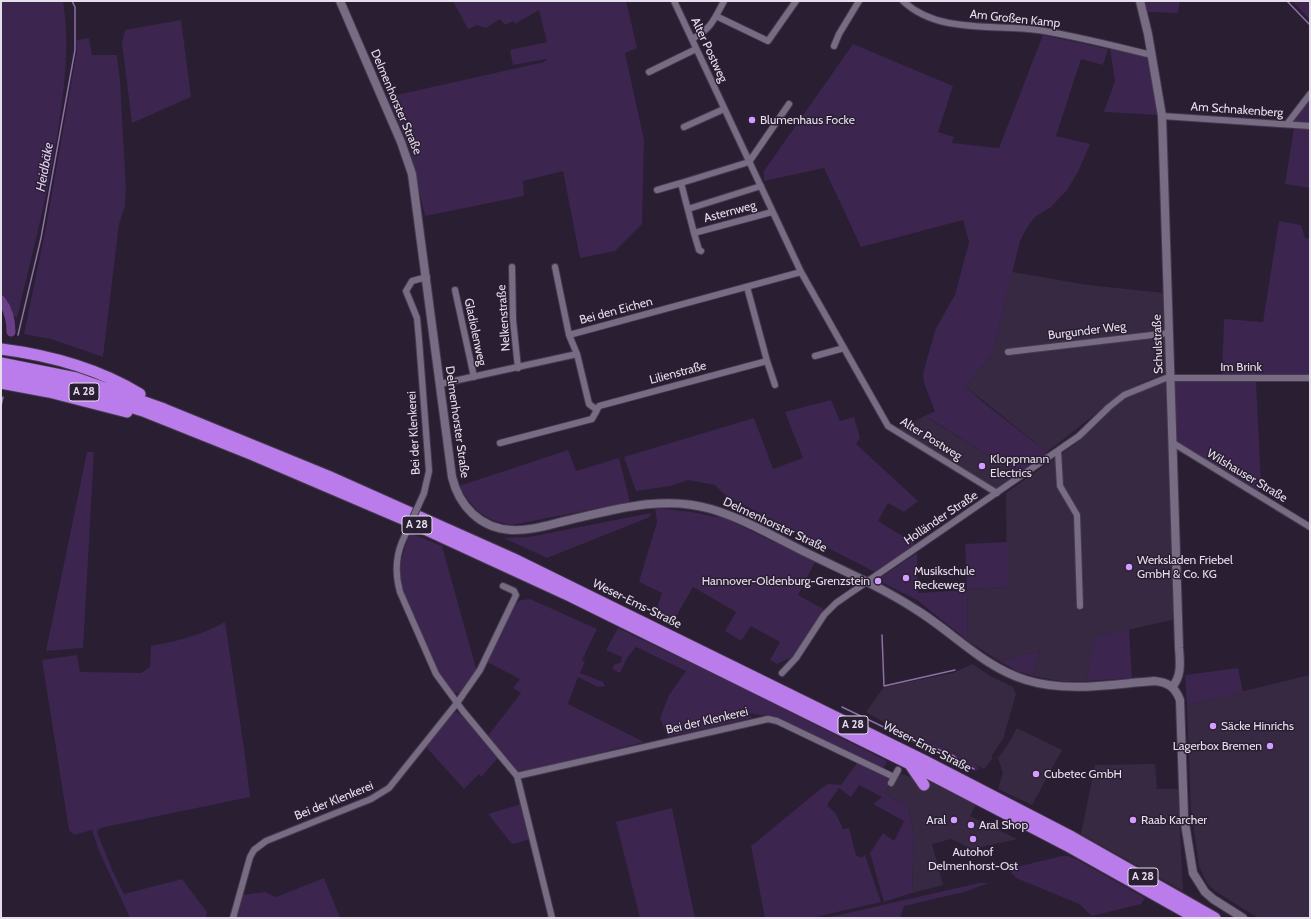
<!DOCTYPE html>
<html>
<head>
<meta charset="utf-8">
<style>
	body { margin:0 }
	#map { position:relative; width:1311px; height:919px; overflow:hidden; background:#2a1e33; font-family:Cabin,sans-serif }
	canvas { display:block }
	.frame { position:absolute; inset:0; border:2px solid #e5deeb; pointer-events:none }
</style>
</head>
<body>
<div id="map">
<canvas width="1311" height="919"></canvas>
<div class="frame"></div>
</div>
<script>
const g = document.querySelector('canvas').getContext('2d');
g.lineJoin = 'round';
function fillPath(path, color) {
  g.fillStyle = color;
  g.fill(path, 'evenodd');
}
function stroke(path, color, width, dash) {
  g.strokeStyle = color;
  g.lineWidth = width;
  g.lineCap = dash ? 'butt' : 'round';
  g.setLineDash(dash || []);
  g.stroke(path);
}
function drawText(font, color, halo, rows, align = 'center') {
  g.font = font + ' Cabin,sans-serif';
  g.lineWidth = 3;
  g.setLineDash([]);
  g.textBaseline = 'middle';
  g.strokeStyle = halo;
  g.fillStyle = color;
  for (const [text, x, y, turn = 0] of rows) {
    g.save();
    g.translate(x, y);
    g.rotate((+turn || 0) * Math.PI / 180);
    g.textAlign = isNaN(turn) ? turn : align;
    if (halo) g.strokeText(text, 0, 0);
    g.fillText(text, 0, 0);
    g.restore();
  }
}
const built = new Path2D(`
	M 1012,272 L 1088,285 L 1164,293 L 1166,373 L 1139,384 L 1122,393 L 1047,452 L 965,386 L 992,355 Z
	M 1168,381 L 1176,619 L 1096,637 L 1086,681 L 1060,681 L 1033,676 L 1040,651 L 999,661 L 968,641 L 967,589 L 1007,587 L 1006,493 L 1078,442 L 1123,398 Z
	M 925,416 L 934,422 L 1019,474 L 997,490 L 897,429 Z
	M 972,664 L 992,677 L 1013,687 L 1016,694 L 1003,739 L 992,755 L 992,759 L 984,769 L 933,742 L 927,747 L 866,712 L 884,687 L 953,673 Z
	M 1310,675 L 1310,918 L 1258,918 L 1215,891 L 1207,883 L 1199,866 L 1191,809 L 1187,705 Z
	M 1017,728 L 1062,750 L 1032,805 L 998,789 L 1003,773 L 998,758 L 1007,746 Z
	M 1155,764 L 1157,789 L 1178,789 L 1183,891 L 1081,834 L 1095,765 Z
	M 902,774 L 927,783 L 929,780 L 976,804 L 970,816 L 1017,839 L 972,849 L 951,839 L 932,844 L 943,885 L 912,893 L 914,836 L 908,805 L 885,794 L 891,779 Z`);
const green = new Path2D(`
	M 1,1 L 63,1 C 69,39 66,72 61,110 C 52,181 33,249 17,318 L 13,316 L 1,295 Z
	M 453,1 L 626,1 L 637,48 L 625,53 L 644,140 L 642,224 L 615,251 L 580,258 L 563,171 L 523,181 L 524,196 L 425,216 L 410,150 L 388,97 L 544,62 L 547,59 L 513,65 L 510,50 L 547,42 L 539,10 L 515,24 L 513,21 L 505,25 L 500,19 L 486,28 L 477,25 L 468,29 Z
	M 1144,1 L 1180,1 L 1178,13 L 1148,12 Z
	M 1292,1 L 1310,1 L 1310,20 Z
	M 181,20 L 191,97 L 132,123 L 122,43 L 125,30 Z
	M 1043,35 L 1108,49 L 1103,65 L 1081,59 L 1056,136 L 1090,144 L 1078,172 L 1067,190 L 1051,207 L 1035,217 L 1026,229 L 1020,241 L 992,355 L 965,386 L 984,403 L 1047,452 L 1046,455 L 1019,474 L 925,416 L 935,411 L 924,383 L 923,373 L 936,328 L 955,295 L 969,242 L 963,220 L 861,247 L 824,168 L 764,181 L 764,171 L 853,44 L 953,86 L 938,132 L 954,137 L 952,143 L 999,148 Z
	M 89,38 L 92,55 L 117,55 L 120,81 L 126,189 L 125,206 L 119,224 L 103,357 L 51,339 L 24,334 L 46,227 L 77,50 L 76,40 Z
	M 1110,48 L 1150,56 L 1158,115 L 1104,112 L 1115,81 Z
	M 1310,96 L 1310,123 L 1290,122 Z
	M 1294,128 L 1310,128 L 1310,188 L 1285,184 Z
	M 1279,221 L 1301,225 L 1305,238 L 1310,239 L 1310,375 L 1222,374 L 1224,319 L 1263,322 Z
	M 1174,380 L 1256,382 L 1261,485 L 1258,491 L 1177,443 Z
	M 831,400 L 840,421 L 854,417 L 860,438 L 856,444 L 918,501 L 904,512 L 888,503 L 878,521 L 917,545 L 875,572 L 726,496 L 715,485 L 688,480 L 670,486 L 636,491 L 624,457 L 754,418 L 773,469 L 803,458 L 785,412 Z
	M 568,450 L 576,471 L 619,458 L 630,502 L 512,525 C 483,520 474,510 459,486 Z
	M 87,452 L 94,452 L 83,648 L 46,651 Z
	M 655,508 L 692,512 L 727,519 L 815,562 L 798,595 L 825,610 L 796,655 L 777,664 L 770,660 L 780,642 L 751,626 L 741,641 L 725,631 L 736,612 L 693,587 L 674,620 L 656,611 L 662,593 L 639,582 L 657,522 Z
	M 651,513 L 650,517 L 547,558 L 504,538 L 529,537 Z
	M 410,533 L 442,546 L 477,672 L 459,693 L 454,693 L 439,676 L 404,595 C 396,567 401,560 410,533 Z
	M 1008,542 L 1007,587 L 967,589 L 965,544 Z
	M 917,553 L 918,593 L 967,590 L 968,641 L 917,600 L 877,580 Z
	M 530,599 L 597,629 L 582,660 L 585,662 L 580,673 L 603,682 L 605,686 L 598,687 L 578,677 L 568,704 L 644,742 L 518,773 L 487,737 L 521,693 L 513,688 L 520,679 L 487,662 L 515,604 L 521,600 Z
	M 225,622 L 244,748 L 250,797 L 100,828 L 97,832 L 113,872 L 124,894 L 182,879 L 207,912 L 206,918 L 130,918 L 99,851 L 92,830 L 74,835 L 69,830 L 42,660 L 77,655 L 80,672 L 141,673 L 150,667 L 151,646 C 177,641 202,635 225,622 Z
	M 618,628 L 735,684 L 887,761 L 883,769 L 777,718 L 749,713 L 752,718 L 668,737 L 660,718 L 669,695 L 686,671 L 636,647 L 627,658 L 620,673 L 612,669 L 614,665 L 621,662 L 622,657 L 606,650 Z
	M 1129,629 L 1132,678 L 1086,681 L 1095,637 Z
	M 1040,651 L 1033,676 L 1017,671 L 999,661 Z
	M 1238,668 L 1243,692 L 1187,705 L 1185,675 Z
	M 457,712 L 470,723 L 499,757 L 481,777 L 479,774 L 464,789 L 426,747 L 452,714 Z
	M 933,742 L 975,764 L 980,770 L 974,769 L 979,773 L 928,748 Z
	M 857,763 L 891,779 L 885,794 L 908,805 L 914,836 L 912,893 L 884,902 L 870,853 L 883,833 L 894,841 L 904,821 L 873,804 L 882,797 L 859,785 L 851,797 L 839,788 L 827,805 L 836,814 L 843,829 L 849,828 L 856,855 L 861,858 L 865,855 L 881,902 L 811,918 L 765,918 L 751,846 L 823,787 L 828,784 L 841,785 Z
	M 521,804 L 530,839 L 514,844 L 511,843 L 488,814 Z
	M 672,808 L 695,918 L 640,918 L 616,822 Z
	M 1062,856 L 1068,856 L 1076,859 L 1145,898 L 1141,904 L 1092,916 L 1079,904 L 1016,878 L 1008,869 Z
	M 324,878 L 340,918 L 235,918 L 242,895 L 265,892 L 276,897 Z
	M 979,883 L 989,883 L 964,892 L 904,906 L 900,918 L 826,918 Z`);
const stream = new Path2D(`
	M 1287,1 L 1310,25
	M 18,335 L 41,238 L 75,50 L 75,7 L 72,1
	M 1,406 L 3,397
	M 882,635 L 884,686 L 955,670
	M 842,707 L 921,745 L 928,748 L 930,746 L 954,756 L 960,762 L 974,769`);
const river = new Path2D(`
	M 1,300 C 9,310 11,320 11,332`);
const street = new Path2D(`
	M 674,1 L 801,272 L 888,426 L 997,493
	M 903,1 C 938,34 993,24 1038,30 C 1076,36 1114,46 1152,55
	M 716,16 L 768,41 L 796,1
	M 692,39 C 711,29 714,20 724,1
	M 834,46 L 839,34 L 859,1
	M 649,72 L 696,49
	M 1162,116 L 1310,126
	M 1287,124 L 1310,94
	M 684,127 L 724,109
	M 657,190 L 681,183
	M 688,209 L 761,186
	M 694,233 L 681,183 L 749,162 L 789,104
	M 701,251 L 699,250 L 694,233 L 772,212
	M 512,267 L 513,320 L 518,368
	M 555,267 L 569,335
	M 747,287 L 767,361 L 775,385
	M 455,290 L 474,377
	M 1008,352 L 1169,333
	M 577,354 L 589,404 L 597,410 L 599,406 L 767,361
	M 815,356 L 844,348
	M 440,384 L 577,354 L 569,335 L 801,272
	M 500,443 L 592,419 L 597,410
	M 1173,443 L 1310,527
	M 1058,451 L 1060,486 L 1077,515 L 1080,606
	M 424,493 L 429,471 L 419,340 L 417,318 L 406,291 L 412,281 L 427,277
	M 402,542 C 395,559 395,574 400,592 L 436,674 L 463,711 L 517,776 L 552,918
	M 782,673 L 796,658 L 824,615 L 836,603 L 1079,436 L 1109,407 L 1124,395 L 1166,378 L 1310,378
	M 517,776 L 768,719 L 777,721 L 894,777
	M 891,783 L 898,770
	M 233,918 L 250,857 L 254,850 L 266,841 L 371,799 L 389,788 L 457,703 L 480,670 L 516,595 L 514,591 L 503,586`);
const secondary = new Path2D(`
	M 340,1 L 401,142 L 412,174 L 452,477 C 459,506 480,528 511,530 C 528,531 545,526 561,522 C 610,511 662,494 711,509 C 745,519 776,538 807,553 C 844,571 881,587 915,609 C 953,632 983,667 1026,680 C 1068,693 1112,684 1154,681 C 1168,682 1175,687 1180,700 L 1184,817 L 1193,873 L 1205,892 L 1213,899 L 1243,918
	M 1140,1 L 1148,34 L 1162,116 L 1179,648 C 1180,662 1182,676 1172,687`);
const highway = new Path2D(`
	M 1,349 C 48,355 99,369 140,394
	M 1,363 L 76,378 L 164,409 L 328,476 L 514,559 L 925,761 L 1072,837 L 1215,918
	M 1,373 L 71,388 L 143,411 L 253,455 L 405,520 L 570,596 L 920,769 L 1066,845 L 1196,918
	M 1,383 L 49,392 L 127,412
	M 911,766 L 924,785`);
const streetBridge = new Path2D(`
	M 402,542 L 424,493`);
const markers = [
	[752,120,4,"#d29dfd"],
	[982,466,4,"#d29dfd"],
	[1129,567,4,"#d29dfd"],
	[906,578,4,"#d29dfd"],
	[878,581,4,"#d29dfd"],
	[1213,726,4,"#d29dfd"],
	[1270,746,4,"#d29dfd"],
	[1036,774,4,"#d29dfd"],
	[954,820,4,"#d29dfd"],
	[1133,820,4,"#d29dfd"],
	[971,825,4,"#d29dfd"],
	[973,839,4,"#d29dfd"]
];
const shields = [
	[84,392,30],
	[417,525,30],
	[853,725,30],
	[1143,877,30]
];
const shieldNames = [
	["A 28",84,392],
	["A 28",417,525],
	["A 28",853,725],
	["A 28",1143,877]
];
const streetNames = [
	["Am Großen Kamp",1015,19,6],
	["Alter Postweg",709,50,65],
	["Delmenhorster Straße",396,102,67],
	["Am Schnakenberg",1237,110,4],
	["Asternweg",730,212,-15],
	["Bei den Eichen",616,311,-15],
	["Nelkenstraße",504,318,-94],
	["Burgunder Weg",1087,331,-7],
	["Gladiolenweg",475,332,78],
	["Schulstraße",1158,344,-92],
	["Im Brink",1241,367],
	["Lilienstraße",678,373,-15],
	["Delmenhorster Straße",457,422,82],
	["Bei der Klenkerei",414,433,-93],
	["Alter Postweg",931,439,32],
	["Wilshauser Straße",1247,476,31],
	["Holländer Straße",941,518,-34],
	["Delmenhorster Straße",775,525,25],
	["Weser-Ems-Straße",637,604,26],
	["Bei der Klenkerei",707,721,-13],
	["Weser-Ems-Straße",927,747,27],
	["Bei der Klenkerei",334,801,-22]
];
const poiNames = [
	["Blumenhaus Focke",760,120],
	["Kloppmann",990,459],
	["Electrics",990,473],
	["Werksladen Friebel",1137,560],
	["GmbH & Co. KG",1137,574],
	["Musikschule",914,571],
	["Reckeweg",914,585],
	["Hannover-Oldenburg-Grenzstein",870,581,"right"],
	["Säcke Hinrichs",1221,726],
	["Lagerbox Bremen",1262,746,"right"],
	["Cubetec GmbH",1044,774],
	["Aral",946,820,"right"],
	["Raab Karcher",1141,820],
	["Aral Shop",979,825],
	["Autohof",973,852,"center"],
	["Delmenhorst-Ost",973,866,"center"]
];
const waterNames = [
	["Heidbäke",45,167,-80]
];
fillPath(built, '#372942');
fillPath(green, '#3c254e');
stroke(stream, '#8e6fa6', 1.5);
stroke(river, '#693f88', 9);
stroke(street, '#453b4c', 8);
stroke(secondary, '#453b4c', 10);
stroke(highway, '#453b4c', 13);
stroke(street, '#786b84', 6);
stroke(secondary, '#786b84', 8);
stroke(highway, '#ba7cea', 11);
stroke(streetBridge, '#453b4c', 8, []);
stroke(streetBridge, '#786b84', 6);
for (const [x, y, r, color] of markers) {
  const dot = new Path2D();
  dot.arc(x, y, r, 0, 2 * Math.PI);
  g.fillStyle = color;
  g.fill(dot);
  stroke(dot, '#2a1e33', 1.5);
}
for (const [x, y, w] of shields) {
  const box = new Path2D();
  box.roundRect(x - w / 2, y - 9, w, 18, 3);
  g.fillStyle = '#2a1e33';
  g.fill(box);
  stroke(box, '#e5deeb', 1);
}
drawText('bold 11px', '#e5deeb', null, shieldNames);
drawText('12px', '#e5deeb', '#2a1e33', streetNames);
drawText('12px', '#e5deeb', '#2a1e33', poiNames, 'left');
drawText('italic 13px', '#e1cbf5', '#2a1e33', waterNames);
</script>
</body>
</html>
